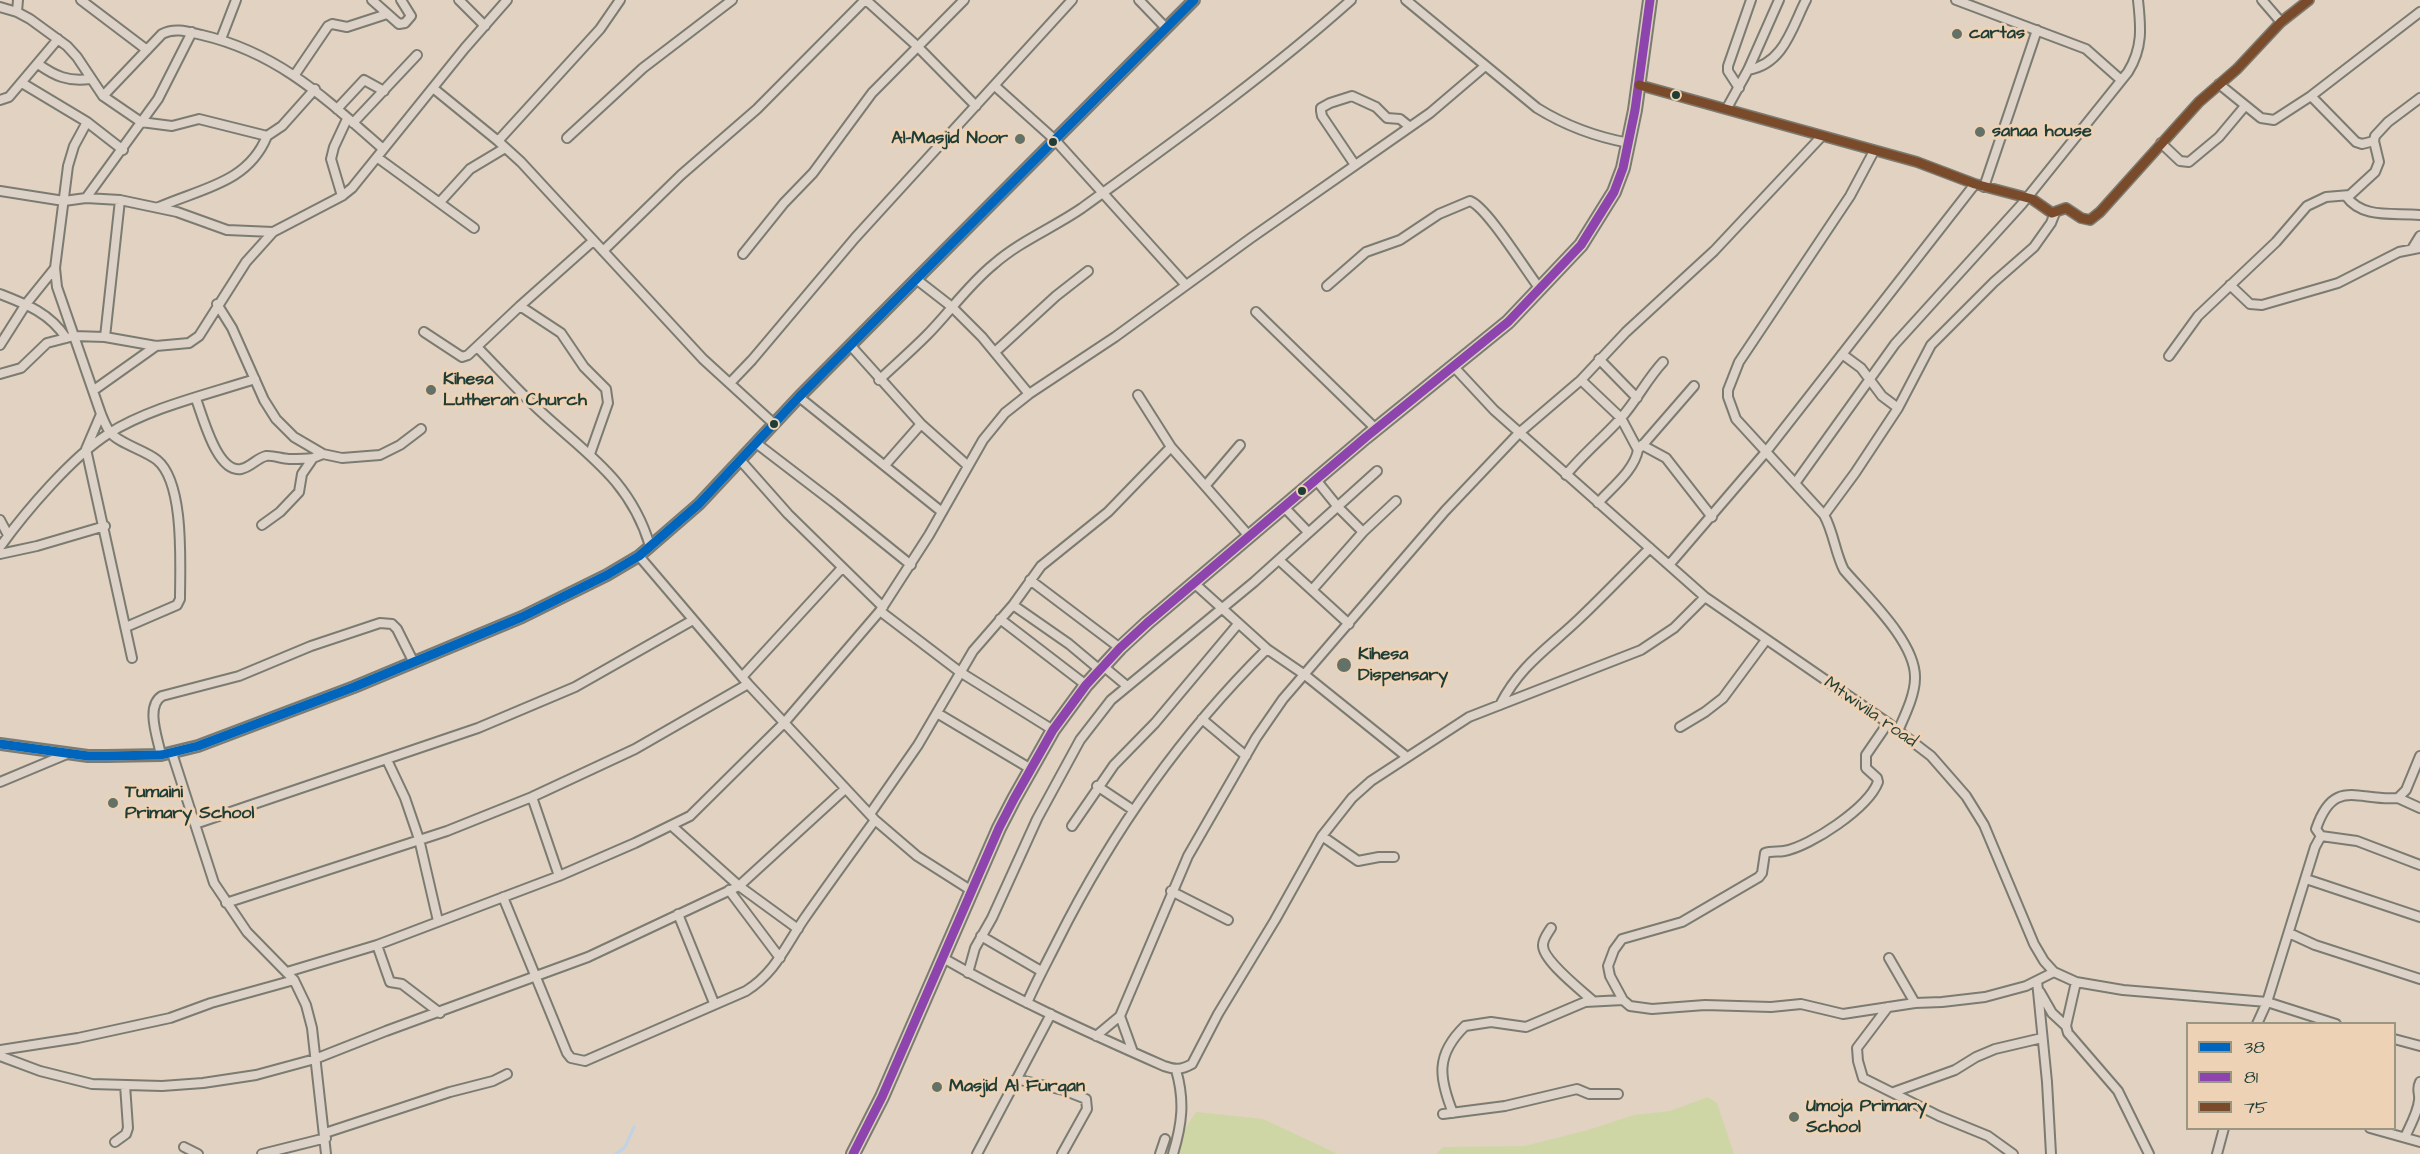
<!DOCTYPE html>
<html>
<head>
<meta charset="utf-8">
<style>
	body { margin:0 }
	#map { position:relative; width:2420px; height:1154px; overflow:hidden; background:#e1d2c2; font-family:"Architects Daughter",sans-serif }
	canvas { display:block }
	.legend { position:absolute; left:2186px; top:1022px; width:210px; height:108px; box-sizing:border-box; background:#eed2b5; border:2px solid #9b9681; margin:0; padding:8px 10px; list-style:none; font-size:18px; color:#1f3d34 }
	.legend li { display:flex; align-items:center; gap:12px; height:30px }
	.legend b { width:30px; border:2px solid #9b9681 }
</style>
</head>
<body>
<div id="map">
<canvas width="2420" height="1154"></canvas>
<ul class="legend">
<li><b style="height:8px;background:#0065bd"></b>38</li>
<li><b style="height:8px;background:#8e44ad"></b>81</li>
<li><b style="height:8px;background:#7a4b2a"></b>75</li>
</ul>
</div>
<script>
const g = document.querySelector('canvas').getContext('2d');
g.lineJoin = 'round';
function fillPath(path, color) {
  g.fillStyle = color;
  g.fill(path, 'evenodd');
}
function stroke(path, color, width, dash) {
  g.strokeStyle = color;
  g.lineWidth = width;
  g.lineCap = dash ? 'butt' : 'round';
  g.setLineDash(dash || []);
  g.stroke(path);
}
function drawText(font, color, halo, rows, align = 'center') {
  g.font = font + ' "Architects Daughter",sans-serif';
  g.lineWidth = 6;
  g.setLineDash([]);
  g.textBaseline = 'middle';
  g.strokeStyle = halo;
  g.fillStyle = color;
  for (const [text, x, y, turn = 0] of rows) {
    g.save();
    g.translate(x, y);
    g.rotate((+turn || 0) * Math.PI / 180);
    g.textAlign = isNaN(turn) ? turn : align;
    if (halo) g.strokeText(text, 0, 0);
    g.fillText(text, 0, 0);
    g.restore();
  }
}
const green = new Path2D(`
	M 1708,1097 L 1717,1103 L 1734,1154 L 1436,1154 L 1443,1147 L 1525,1146 L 1588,1130 L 1634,1115 L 1670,1111 Z
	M 1196,1112 L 1263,1119 L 1338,1154 L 1168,1154 Z`);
const stream = new Path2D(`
	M 616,1154 L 625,1147 L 634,1127`);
const minor = new Path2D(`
	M 81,0 L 147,50
	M 372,0 L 399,24 L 405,23 L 411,16 L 401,0
	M 459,0 L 485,26
	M 866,0 L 917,46 L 976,106
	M 1139,0 L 1166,28
	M 1406,0 L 1537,108 C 1566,126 1596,137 1629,143
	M 1956,0 L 2086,49 L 2121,80
	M 2262,0 L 2281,22
	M 0,7 L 17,12 L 30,19 L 67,46 L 77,57 L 103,96 L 141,122 L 172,126 L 199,119 L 267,136 L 282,126 L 315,89
	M 17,12 L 18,0
	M 221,39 L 236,0
	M 38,64 C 55,76 68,82 90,79
	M 1748,70 C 1784,64 1792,27 1806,0
	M 294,76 L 328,26 L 332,24 L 347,27 L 387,14
	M 22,83 L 87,122 L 123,150
	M 2219,84 L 2261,118 L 2274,120 L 2311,96 L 2420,12
	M 1639,85 L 1917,162 L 1975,184 L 2032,199 L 2052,213 L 2066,208 L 2081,218 L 2090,220 L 2100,212 L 2199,102 L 2237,69 L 2281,22 L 2309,0
	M 995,86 L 1055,140 L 1185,284
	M 433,88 L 498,141 L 521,162 L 703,359 L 773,423
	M 1739,88 L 1728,71 L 1728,66 L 1751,0
	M 103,96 L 162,34 C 175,27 189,32 202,35 C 279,53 326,99 383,149
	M 2311,96 L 2356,142 L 2362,144 L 2374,141
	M 0,100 L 9,97 L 58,39
	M 1727,108 L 1748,70 L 1779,0
	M 337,109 L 364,80 L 384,91
	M 87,122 L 74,146 L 68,166 L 55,268 L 57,287 L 101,414 C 103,419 106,426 109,431 C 117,443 145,450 157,460 C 185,483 180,565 180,599 L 177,605 L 126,627
	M 353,123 L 417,55
	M 567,138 L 643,68 L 732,0
	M 498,141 L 600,29 L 620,0
	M 2161,143 L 2180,161 L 2189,162 L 2219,137 L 2245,106
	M 1874,151 L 1850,196 L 1739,362 L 1728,390 L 1728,397 L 1736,419 L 1824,515 C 1834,533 1835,553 1844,570 C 1866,596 1916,642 1915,678 C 1915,695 1905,715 1898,731
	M 378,158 L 474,228
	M 1355,165 L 1322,116 L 1321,111 L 1321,108 L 1330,103 L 1352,96 L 1376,107 L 1387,118 L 1400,119 L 1410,127
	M 1984,187 L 2037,30
	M 0,191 L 64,201 L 86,198 L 120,200 L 177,212 L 227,230 L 273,232
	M 342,196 L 331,159 L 334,147 L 347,119
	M 2346,196 C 2363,220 2395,212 2420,215
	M 86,198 L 158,99 L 192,32
	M 440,202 L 470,169 L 505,148
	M 159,207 C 202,188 248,183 267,136
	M 2412,249 L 2420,236
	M 603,251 L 681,175 L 757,109 L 865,0
	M 743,254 L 784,203 L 813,173 L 872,93 L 964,0
	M 916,279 L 952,307 L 982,337 L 1029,394
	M 2230,285 L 2250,304 L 2262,305 L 2338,283 L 2399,252 L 2420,248
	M 1327,286 L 1366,252 L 1400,240 L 1439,214 L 1470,201 C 1487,207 1526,271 1540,289
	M 0,294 C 26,304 50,313 66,338
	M 217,304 L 232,328 L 264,400 L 276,419 L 294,437 L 323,454
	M 520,306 L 561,333 L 584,367 L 606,389 L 608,403 L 590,454
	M 1256,312 L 1376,429
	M 424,332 L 462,357 L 468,355 L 520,306 L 593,241
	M 105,337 L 120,200
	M 0,345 L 26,304 L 55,268
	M 851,346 L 921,424 L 967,465
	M 477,347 C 497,367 517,390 538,409 C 586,454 630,479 650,546
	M 995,352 L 1056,296 L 1088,271
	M 1842,354 L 1861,368 L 1882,396 L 1898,408
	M 2169,356 L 2198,316 L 2276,242 L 2307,206 L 2326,197 L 2350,195 L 2375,172 L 2379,162 L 2374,141 L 2375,136 L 2388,122 L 2420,98
	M 1599,359 L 1637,398
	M 1454,367 L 1494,410 L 1705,597 L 1888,723 L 1931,756 L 1966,796 L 1984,825 L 2034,944 L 2044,961 L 2054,972 L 2076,982 L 2123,990 L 2267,1002 L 2336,1024
	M 0,374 L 21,368 L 47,343 L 74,336 L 105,337 L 156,346 L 189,343 L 199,336 L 246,262 L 273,232 L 342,196 L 352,188 L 465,48 L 507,0
	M 879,380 C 895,365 911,351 926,336 C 949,313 968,285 994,264 C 1020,241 1053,228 1082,208 C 1173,142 1267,75 1351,0
	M 1581,380 L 1621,418 L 1638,450 C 1634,471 1611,488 1598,503
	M 730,383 L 752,360 L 855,238 L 1072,0
	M 94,390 L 156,346
	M 1138,395 L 1171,447 L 1249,536
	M 799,397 L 942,512
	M 196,399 C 203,417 217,473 241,469 C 251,467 257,458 266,456 C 273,455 282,459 289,459 C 297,459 305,459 313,458
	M 101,414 L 86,449 L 132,658
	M 756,443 L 833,502 L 911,565
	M 1642,445 L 1666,458 L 1712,517
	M 1641,447 L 1694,386
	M 741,461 L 788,514 L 883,607
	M 885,465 L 921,424
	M 1566,475 C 1583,454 1603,438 1621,418 C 1637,400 1647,379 1663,362
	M 1317,481 L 1338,507 L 1363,532
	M 1796,482 L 1895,344 L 2022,204 L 2128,72 C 2143,48 2141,27 2138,0
	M 1206,485 L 1240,445
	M 1284,507 L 1308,532
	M 1824,515 L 1855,473 L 1898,408 L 1931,345 L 1994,282 L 2034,247 L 2051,223 L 2055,213
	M 0,520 L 8,535
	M 262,525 L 280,512 L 299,492 L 302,474 L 313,458 L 323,454 L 342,458 L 380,455 L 400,445 L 421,429
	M 0,547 C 25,512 72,457 108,434 C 148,408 209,394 255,379
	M 0,554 L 37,546 L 105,526
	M 639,556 L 748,684 L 875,820 L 917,856 L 972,891
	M 1279,560 L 1349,624
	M 1669,565 L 1765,453 L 1975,184
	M 1030,580 L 1120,648
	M 1194,583 L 1267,649 L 1305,675 L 1407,757
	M 1312,590 L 1363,532 L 1396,501
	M 1013,605 L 1069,644 L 1100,670
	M 880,611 L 960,672 L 1053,730
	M 1000,619 L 1086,685
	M 1103,666 L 1127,686
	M 742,677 L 842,568
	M 1500,705 C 1521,664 1549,648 1581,617 C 1604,595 1627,571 1650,548
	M 937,713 L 1031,769
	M 1202,719 L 1246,756
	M 1888,723 L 1866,755 L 1866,768 L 1877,778 L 1878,782 C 1868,808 1811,846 1784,851 C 1778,852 1771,851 1765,853 L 1762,873 L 1759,877 L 1682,922 L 1622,939 L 1614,950 L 1608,966 L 1610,976 L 1623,1000 L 1630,1006 L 1652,1009 L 1705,1005 L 1771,1007 L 1801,1004 L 1843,1014 L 1915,1003 L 1942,1002 L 1985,997 L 2026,986 L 2054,972
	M 1680,727 L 1705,712 L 1723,698 L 1766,640
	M 172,753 L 214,883 L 247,932 L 294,980 L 306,1005 L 312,1028 L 326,1154
	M 161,755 C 158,739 145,706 162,696 L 239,676 L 311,646 L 380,623 L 392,624 L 397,629 L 413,661
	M 387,760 L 405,798 L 419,839 L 438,921
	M 0,782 L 67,754
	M 1097,786 L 1133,810
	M 532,797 L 559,876
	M 2398,798 L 2420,808
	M 870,814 L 918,745 L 973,651 L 1013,605 L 1041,566 L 1108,512 L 1171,447
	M 195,824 L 478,728 L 575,687 L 693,620
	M 672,826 L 739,886 L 798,929
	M 1072,826 L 1114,765 L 1155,723 L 1238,624
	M 1322,836 L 1358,861 L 1379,857 L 1394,857
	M 2321,836 L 2316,829 C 2334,776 2359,802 2398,798 L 2406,790 L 2420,756
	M 2306,879 L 2420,917
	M 729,890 L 780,958
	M 1171,891 L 1228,920
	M 503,897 L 567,1053 L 571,1058 L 585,1061 L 746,991 C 775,973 785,947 804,919 C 827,886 851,853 875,820
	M 226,903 L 447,831 L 532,797 L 635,749 L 748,684
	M 678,914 L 714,1003
	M 1551,928 C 1548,933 1543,939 1543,945 C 1542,960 1581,990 1593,1001
	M 2289,933 L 2315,945 L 2420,979
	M 981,936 L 1041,971
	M 377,945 L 390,982 L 402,984 L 440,1013
	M 943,958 C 1014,999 1089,1033 1164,1066 C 1175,1070 1181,1070 1192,1064 L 1218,1014 L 1275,920 L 1322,836 L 1352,798 L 1371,781 L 1469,717 L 1641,650 L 1674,628 L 1705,597
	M 1889,958 L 1915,1003
	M 287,972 L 377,945 L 559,876 L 635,843 L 690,816 L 784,723 L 880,611 L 929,535 L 983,440 L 1005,413 L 1029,394 L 1115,337 L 1251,238 L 1430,113 L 1484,67
	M 968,973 L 975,948 L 992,918 L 1037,819 L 1080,740 L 1111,700 L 1254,582 L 1377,471
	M 2037,981 L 2047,1082 L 2051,1154
	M 2076,982 L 2066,1026 L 2068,1033 L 2118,1091 L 2149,1154
	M 2040,992 L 2052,1013 L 2066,1026
	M 1027,1003 C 1036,982 1047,962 1057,942 C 1112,832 1180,735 1267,649
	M 1888,1007 L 1857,1048 L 1858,1061 L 1863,1078 L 1939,1116 L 1988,1136 L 2013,1154
	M 1120,1016 L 1133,1052
	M 2257,1024 L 2267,1002 L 2315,847 L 2321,836 L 2357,841 L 2420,865
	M 1096,1036 L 1120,1016 L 1188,856 L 1256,738 L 1283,699 L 1445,511 L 1519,433 L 1581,380 L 1626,332 L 1714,251 L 1821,137
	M 2394,1039 L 2420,1046
	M 0,1050 L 78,1038 L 170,1018 L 211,1003 L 294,980
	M 0,1056 L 40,1071 L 92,1084 L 162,1086 L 203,1083 L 256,1075 L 315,1059 L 386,1031 L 588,957 L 739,886 L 845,789
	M 1016,1079 L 1063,1090 L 1086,1099 L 1087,1109 L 1062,1154
	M 1894,1092 L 1955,1070 L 1976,1057 L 1995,1049 L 2042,1038
	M 1453,1113 C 1439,1078 1435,1055 1465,1026 L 1491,1022 L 1526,1027 L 1585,1002 L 1623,1000
	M 1443,1114 L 1505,1106 L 1577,1089 L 1589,1094 L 1618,1094
	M 2370,1128 L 2420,1142
	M 325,1133 L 450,1092 L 493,1081 L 507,1074
	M 2405,1137 C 2410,1126 2418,1112 2419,1100 C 2420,1093 2416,1090 2420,1082
	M 115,1142 L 126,1134 L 128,1128 L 125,1085
	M 184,1147 L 198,1154
	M 262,1154 L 326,1138
	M 977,1154 L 1051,1014
	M 1160,1154 L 1165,1139
	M 1173,1154 C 1182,1124 1185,1101 1176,1070
	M 2217,1154 L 2224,1128`);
const tertiary = new Path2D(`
	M 0,744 L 88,756 L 107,756 L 161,755 L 198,746 L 354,687 L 522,617 L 607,575 L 639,556 L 699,504 L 799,397 L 1194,0`);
const trunk = new Path2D(`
	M 853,1154 L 882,1097 L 999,828 L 1014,799 L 1053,730 L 1086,685 L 1120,648 L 1147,623 L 1366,437 L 1508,322 L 1581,245 L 1614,192 L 1623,168 L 1635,110 L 1650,0`);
const bus1 = new Path2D(`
	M 0,744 L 88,756 L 107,756 L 161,755 L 198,746 L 354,687 L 522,617 L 607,575 L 639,556 L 699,504 L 799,397 L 1194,0`);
const bus2 = new Path2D(`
	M 853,1154 L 882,1097 L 999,828 L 1014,799 L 1053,730 L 1086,685 L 1120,648 L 1147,623 L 1366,437 L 1508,322 L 1581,245 L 1614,192 L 1623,168 L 1635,110 L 1650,0`);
const bus3 = new Path2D(`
	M 1639,85 L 1917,162 L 1975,184 L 2032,199 L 2052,213 L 2066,208 L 2081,218 L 2090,220 L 2100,212 L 2199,102 L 2237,69 L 2281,22 L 2309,0`);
const markers = [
	[1957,34,6,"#637166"],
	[1676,95,5,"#1f3d34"],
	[1980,132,6,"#637166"],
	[1020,139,6,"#637166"],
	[1053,142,5,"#1f3d34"],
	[431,390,6,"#637166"],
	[774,424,5,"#1f3d34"],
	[1302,491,5,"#1f3d34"],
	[1344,665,8,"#637166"],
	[113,803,6,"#637166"],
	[937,1087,6,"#637166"],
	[1794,1117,6,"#637166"]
];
const poiNames = [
	["cartas",1969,34],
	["sanaa house",1992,132],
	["Al-Masjid Noor",1008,139,"right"],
	["Kihesa",443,380],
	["Lutheran Church",443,401],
	["Kihesa",1358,655],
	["Dispensary",1358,676],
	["Tumaini",125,793],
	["Primary School",125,814],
	["Masjid Al Furqan",949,1087],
	["Umoja Primary",1806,1107],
	["School",1806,1128]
];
const streetNames = [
	["Mtwivila road",1870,713,35]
];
fillPath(green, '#cfd6a6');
stroke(stream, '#bed3e8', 3);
stroke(minor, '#7c7b72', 12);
stroke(tertiary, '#7c7b72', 14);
stroke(trunk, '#7c7b72', 16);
stroke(minor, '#dcd2c7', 8);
stroke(tertiary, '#dcd2c7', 9);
stroke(trunk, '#d8cfbb', 12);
stroke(bus1, '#0065bd', 9);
stroke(bus2, '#8e44ad', 9);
stroke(bus3, '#7a4b2a', 9);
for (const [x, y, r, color] of markers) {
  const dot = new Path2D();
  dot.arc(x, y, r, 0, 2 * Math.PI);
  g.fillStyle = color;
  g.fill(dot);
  stroke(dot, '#eed2b5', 2);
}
drawText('bold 18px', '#1f3d34', '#eed2b5', poiNames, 'left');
drawText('18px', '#1f3d34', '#eed2b5', streetNames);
</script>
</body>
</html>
